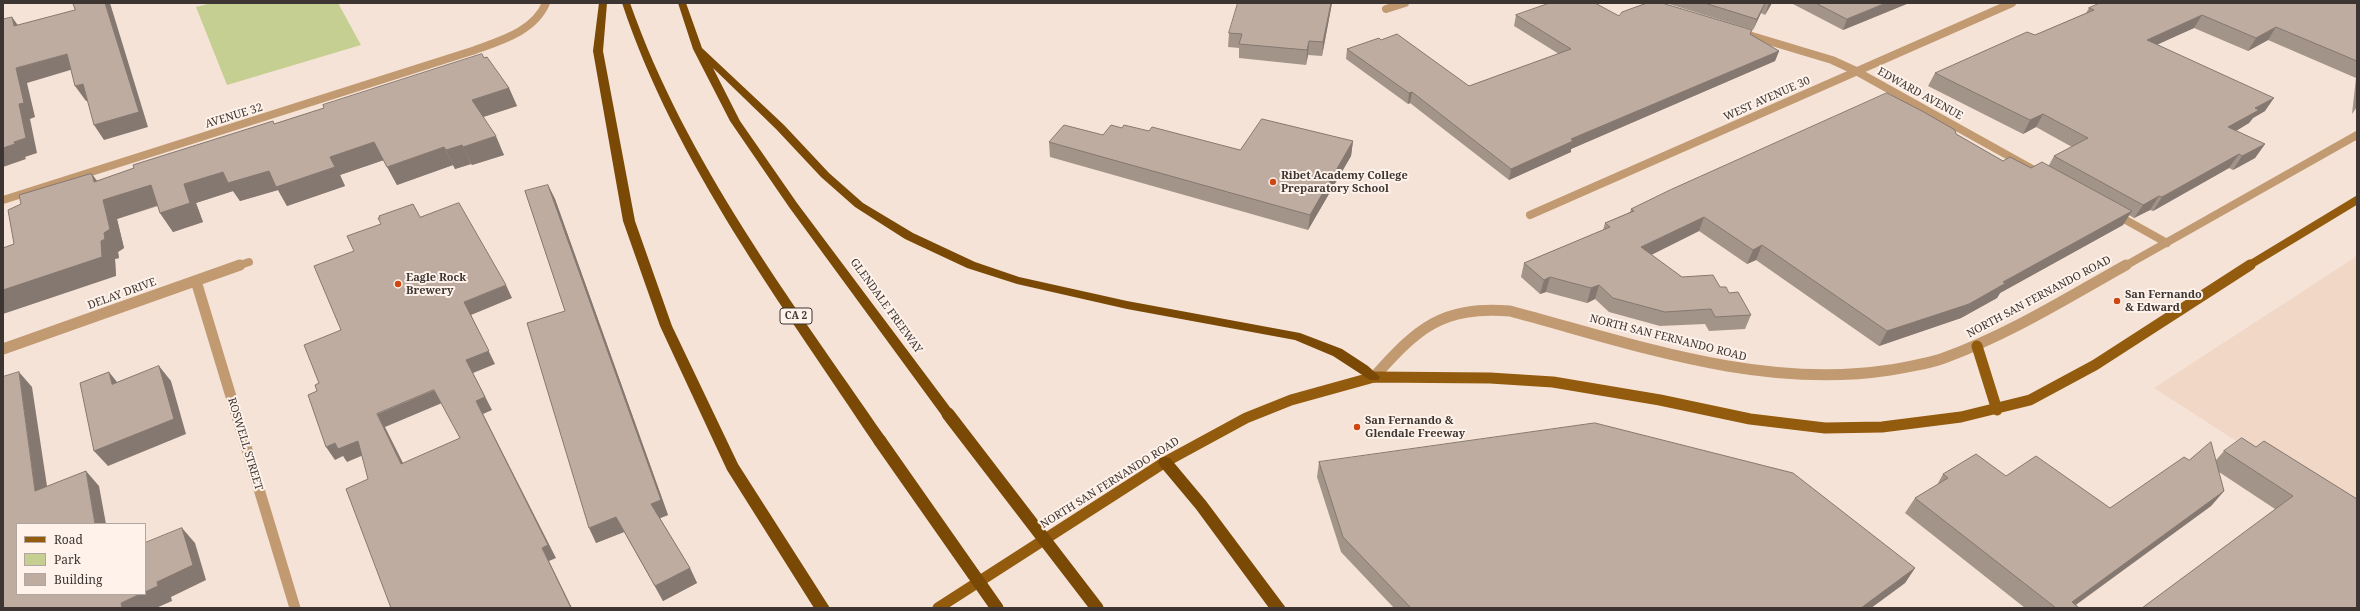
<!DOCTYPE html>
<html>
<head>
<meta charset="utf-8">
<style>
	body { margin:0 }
	#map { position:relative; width:2360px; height:611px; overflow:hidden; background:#f6e3d7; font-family:"Noto Serif",serif }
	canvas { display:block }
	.frame { position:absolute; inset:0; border:4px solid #3d3531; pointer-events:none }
	.legend { position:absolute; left:16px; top:523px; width:130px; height:72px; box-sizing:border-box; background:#fef2ea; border:1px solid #b1a6a0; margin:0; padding:5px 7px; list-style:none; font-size:12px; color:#3d3531 }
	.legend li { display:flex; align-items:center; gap:8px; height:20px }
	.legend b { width:20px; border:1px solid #b1a6a0 }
</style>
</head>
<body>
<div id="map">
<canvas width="2360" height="611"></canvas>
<div class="frame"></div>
<ul class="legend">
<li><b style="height:5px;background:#935b0e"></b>Road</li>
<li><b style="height:11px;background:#c6cf92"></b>Park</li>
<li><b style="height:11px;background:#beaca0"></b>Building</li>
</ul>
</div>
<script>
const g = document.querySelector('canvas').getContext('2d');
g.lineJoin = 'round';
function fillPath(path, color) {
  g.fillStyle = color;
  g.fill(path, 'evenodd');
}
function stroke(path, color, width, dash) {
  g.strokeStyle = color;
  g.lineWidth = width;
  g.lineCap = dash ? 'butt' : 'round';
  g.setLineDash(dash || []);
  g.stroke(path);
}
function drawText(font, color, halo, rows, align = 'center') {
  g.font = font + ' "Noto Serif",serif';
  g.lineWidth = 4;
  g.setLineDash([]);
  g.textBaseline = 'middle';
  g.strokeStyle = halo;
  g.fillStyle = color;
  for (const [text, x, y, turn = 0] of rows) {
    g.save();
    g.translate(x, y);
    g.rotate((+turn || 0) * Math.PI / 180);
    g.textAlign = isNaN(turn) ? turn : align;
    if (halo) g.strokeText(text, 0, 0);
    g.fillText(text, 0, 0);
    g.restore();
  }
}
const built = new Path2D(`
	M 2357,256 L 2357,519 L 2154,388 Z`);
const green = new Path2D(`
	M 211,3 L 338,3 L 361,45 L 227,85 L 196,7 Z`);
const minorFar1 = new Path2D(`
	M 1386,9 L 1405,3
	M 1742,33 L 1832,60 L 1856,71 L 2043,175
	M 3,200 L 472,51 C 499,41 534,32 546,3
	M 2115,214 L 2167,243
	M 1530,215 L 2012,3
	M 237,266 L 249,262
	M 2125,266 L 2357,135`);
const minor = new Path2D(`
	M 196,281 L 295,608
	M 3,349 L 240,265
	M 1374,377 C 1418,328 1441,306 1510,311 C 1634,344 1760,390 1890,370 C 1908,367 1927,364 1944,358 C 2008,335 2067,298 2126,265`);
const majorFar1 = new Path2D(`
	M 2248,266 L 2357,200`);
const major = new Path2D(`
	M 1977,346 L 1997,410
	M 938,608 L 1165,462 L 1246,418 L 1291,400 L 1374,377 L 1490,378 L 1553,382 L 1660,400 L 1750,419 L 1825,428 L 1882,427 L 1961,417 L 2030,400 L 2095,365 L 2250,265`);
const highway = new Path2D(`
	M 599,3 L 607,3 L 603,51 L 635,221 L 672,326 L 738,464 L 830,608 L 814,608 L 727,470 L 660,326 L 623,221 L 593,51 Z
	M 622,3 L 630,3 C 686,162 791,300 885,437 L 887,441 L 885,445 L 875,445 C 783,306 675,163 622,3 Z
	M 678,3 L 686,3 L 702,48 L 784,125 L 829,173 L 863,203 L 913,233 L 975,262 L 1019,277 L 1127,301 L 1300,333 L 1342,349 L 1368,366 L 1380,377 L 1378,380 L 1370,380 L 1333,356 L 1295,340 L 1127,309 L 1017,284 L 967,268 L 905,239 L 855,207 L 821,177 L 776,129 L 713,68 L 740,121 L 797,203 L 955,414 L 953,417 L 943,417 L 789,207 L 730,121 L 693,49 Z
	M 1165,457 L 1170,458 L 1206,501 L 1286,608 L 1269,608 L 1196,509 L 1160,466 L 1158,462 L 1160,458 Z`);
const highwayBridge = new Path2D(`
	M 948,414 L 1097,608
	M 880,441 L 997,608`);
const wall = new Path2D(`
	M 1332,3 L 1322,56 L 1308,55 L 1306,65 L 1239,58 L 1239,48 L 1228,47 L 1229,33 Z
	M 1670,3 L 1772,3 L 1765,15 L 1761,13 L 1753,30 L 1669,4 Z
	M 1791,3 L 1909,3 L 1843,30 Z
	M 2357,3 L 2357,107 L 2352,114 L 2356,78 L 2268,40 L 2248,51 L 2194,28 L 2157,44 L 2265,111 L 2253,118 L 2249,123 L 2236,131 L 2265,144 L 2255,158 L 2233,170 L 2229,168 L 2153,211 L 2150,210 L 2134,218 L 2129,215 L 2123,225 L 2000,293 L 1997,298 L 1961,318 L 1879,346 L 1756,260 L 1747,264 L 1699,231 L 1651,255 L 1682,277 L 1720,287 L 1729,293 L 1751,315 L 1745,329 L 1709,331 L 1705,324 L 1660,326 L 1609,312 L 1595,299 L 1587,303 L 1546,292 L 1540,294 L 1521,277 L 1524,263 L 1603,230 L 1605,223 L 1630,212 L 1631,209 L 1956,134 L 2003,161 L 2031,168 L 2049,165 L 2054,156 L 2072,147 L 2036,127 L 2023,134 L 1928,86 L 1935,73 L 2035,35 L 2086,13 L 2089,8 Z
	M 1516,15 L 1619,16 L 1750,34 L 1779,51 L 1775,61 L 1571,149 L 1571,152 L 1509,180 L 1410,103 L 1408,104 L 1346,59 L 1347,49 L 1381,40 L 1469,86 L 1559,54 L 1514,26 Z
	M 484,58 L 509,88 L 517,106 L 483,117 L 504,155 L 472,165 L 471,164 L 455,169 L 453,165 L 397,185 L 384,160 L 340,175 L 345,186 L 287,206 L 278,190 L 240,201 L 233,191 L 196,203 L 203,222 L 173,232 L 160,213 L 158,206 L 117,219 L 124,248 L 118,252 L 119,258 L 115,259 L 116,276 L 14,244 L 97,181 L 275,124 Z
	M 1122,128 L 1149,131 L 1240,150 L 1353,141 L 1351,156 L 1308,230 L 1050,157 L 1049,142 L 1103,135 Z
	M 548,185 L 555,199 L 668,515 L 660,518 L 690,568 L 697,583 L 663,601 L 624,532 L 596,543 Z
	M 2256,447 L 2357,499 L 2275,509 L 2219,472 L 2224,491 L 2211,506 L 2076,605 L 2079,608 L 2025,608 L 1905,513 L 1915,498 L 1937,485 L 1943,474 L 2006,476 L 2110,508 L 2189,460 L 2216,460 L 2224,451 Z
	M 1319,462 L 1915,568 L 1905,583 L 1871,608 L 1394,608 L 1341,552 L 1317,477 Z`);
const shadedWall = new Path2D(`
	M 105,3 L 110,3 L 148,127 L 104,140 L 94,125 Z
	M 1331,3 L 1332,3 L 1322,56 L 1323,42 Z
	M 1765,3 L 1761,13 L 1753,30 L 1757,19 Z
	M 1769,3 L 1772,3 L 1765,15 Z
	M 1886,3 L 1909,3 L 1843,30 L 1847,19 Z
	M 2202,15 L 2194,28 L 2139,53 L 2147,40 Z
	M 12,17 L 22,31 L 14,26 Z
	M 2276,27 L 2268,40 L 2248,51 L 2256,38 Z
	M 1309,41 L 1308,55 L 1306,65 L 1307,50 Z
	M 1779,51 L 1775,61 L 1571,149 L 1571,152 L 1509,180 L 1511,169 L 1571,139 Z
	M 67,54 L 77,68 L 27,83 L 35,117 L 30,119 L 37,153 L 25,157 L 26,159 L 3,167 L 3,148 L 14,142 L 19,104 L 16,68 Z
	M 83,84 L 93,99 L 86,101 L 75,86 Z
	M 509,88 L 517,106 L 480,118 L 472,100 Z
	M 1412,92 L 1410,103 L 1408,104 L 1409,93 Z
	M 2274,98 L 2265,111 L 2253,118 L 2249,123 L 2219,141 L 2228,127 L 2255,108 Z
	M 2043,114 L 2036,127 L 2023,134 L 2030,120 Z
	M 496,136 L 504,155 L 472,165 L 463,147 Z
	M 1353,141 L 1351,156 L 1308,230 L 1310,215 Z
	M 374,142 L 384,160 L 340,175 L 345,186 L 287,206 L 278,190 L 240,201 L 233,191 L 196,203 L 203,222 L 173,232 L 160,213 L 184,184 L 223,172 L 330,157 Z
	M 2265,144 L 2255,158 L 2233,170 L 2242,156 Z
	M 462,145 L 471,164 L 455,169 L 446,150 Z
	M 444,147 L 453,165 L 397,185 L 387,167 Z
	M 2239,154 L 2229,168 L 2153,211 L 2162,197 Z
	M 92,174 L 106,193 L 151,185 L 164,203 L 117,219 L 124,248 L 118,252 L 119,258 L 115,259 L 116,276 L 3,314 L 3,290 L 101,241 L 104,233 Z
	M 548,185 L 555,199 L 668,515 L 658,519 L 651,504 Z
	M 2159,196 L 2150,210 L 2134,218 L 2143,205 Z
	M 2132,211 L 2123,225 L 2000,293 L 1997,298 L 1961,318 L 1879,346 L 1887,331 L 2003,282 Z
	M 1704,217 L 1699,231 L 1637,262 L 1641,247 Z
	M 1762,245 L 1756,260 L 1747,264 L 1753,250 Z
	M 1550,277 L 1546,292 L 1540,294 L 1544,280 Z
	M 506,285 L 512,298 L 471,315 L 495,364 L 473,373 L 492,410 L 483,414 L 556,558 L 549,561 L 572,608 L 571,608 L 542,548 L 476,401 L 466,360 L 464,302 Z
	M 1599,285 L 1595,299 L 1587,303 L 1591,288 Z
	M 159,366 L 171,381 L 186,434 L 108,466 L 94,451 Z
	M 19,372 L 32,387 L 50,506 L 35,491 Z
	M 109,372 L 121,387 L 112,384 Z
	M 434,390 L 442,403 L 385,427 L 410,477 L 401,464 L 377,414 Z
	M 358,441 L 366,454 L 347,462 L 343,456 L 335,460 L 326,447 L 335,443 Z
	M 86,471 L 99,486 L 106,524 L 95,524 Z
	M 2224,491 L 2211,506 L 2071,608 L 2072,602 Z
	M 616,517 L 624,532 L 596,543 L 589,528 Z
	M 182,528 L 195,543 L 206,580 L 171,597 L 172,601 L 156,608 L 122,608 L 121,603 L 140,594 L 145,594 L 145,592 L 157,582 Z
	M 690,568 L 697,583 L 663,601 L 655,586 Z
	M 1915,568 L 1905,583 L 1871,608 L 1861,608 Z`);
const building = new Path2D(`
	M 73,3 L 105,3 L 139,112 L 94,125 L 83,84 L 75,86 L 67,54 L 16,68 L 24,103 L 19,104 L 26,138 L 14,142 L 15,144 L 3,148 L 3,19 L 12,17 L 14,26 L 75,10 Z
	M 1238,3 L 1331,3 L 1323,42 L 1309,41 L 1307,50 L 1239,44 L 1242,34 L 1229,33 Z
	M 1550,3 L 1595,3 L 1619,16 L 1622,12 L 1647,3 L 1662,3 L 1752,30 L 1750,34 L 1779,51 L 1571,139 L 1573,141 L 1511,169 L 1412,92 L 1409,93 L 1347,49 L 1379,38 L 1381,40 L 1397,34 L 1469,86 L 1571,49 L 1516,15 Z
	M 1705,3 L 1765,3 L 1757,19 Z
	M 1816,3 L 1886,3 L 1847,19 Z
	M 2100,3 L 2357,3 L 2357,61 L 2276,27 L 2256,38 L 2202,15 L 2147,40 L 2274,98 L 2255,108 L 2259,110 L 2228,127 L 2265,144 L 2242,156 L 2239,154 L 2162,197 L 2159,196 L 2143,205 L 2054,156 L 2088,138 L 2043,114 L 2030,120 L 1935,73 L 2027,32 L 2035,35 L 2094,10 L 2089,8 Z
	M 482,54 L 484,58 L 487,57 L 509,88 L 472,100 L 496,136 L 463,147 L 462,145 L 446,150 L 444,147 L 387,167 L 374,142 L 330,157 L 335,167 L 276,187 L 269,171 L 228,183 L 223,172 L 184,184 L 190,203 L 160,213 L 151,185 L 103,200 L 110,229 L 104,233 L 105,239 L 101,241 L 102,257 L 3,290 L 3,248 L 14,244 L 8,210 L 21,204 L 19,195 L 89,174 L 92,174 L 94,182 L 134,168 L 133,165 L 273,121 L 274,124 L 324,108 L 323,105 Z
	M 1887,93 L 1922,111 L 1955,130 L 1956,134 L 2003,161 L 2010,157 L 2031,168 L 2042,162 L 2132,211 L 2003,282 L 2006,283 L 1969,304 L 1887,331 L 1762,245 L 1753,250 L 1704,217 L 1641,247 L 1682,277 L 1713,275 L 1720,287 L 1726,287 L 1729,293 L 1738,292 L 1751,315 L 1715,317 L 1711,309 L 1665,312 L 1613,298 L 1599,285 L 1591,288 L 1550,277 L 1544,280 L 1524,263 L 1610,227 L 1605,223 L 1634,211 L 1631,209 L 1670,190 Z
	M 1262,119 L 1353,141 L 1310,215 L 1049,142 L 1064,125 L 1103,135 L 1111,125 L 1122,128 L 1124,125 L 1149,131 L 1152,127 L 1240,150 Z
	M 548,185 L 661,500 L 651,504 L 690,568 L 655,586 L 616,517 L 589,528 L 527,323 L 565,311 L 525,191 Z
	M 459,203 L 506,285 L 464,302 L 489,351 L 466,360 L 485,397 L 476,401 L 548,545 L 542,548 L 571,608 L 391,608 L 346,489 L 368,479 L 358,441 L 338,449 L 335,443 L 326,447 L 308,395 L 317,391 L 315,385 L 319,383 L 304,345 L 341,330 L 314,266 L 354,251 L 347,236 L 381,224 L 378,218 L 380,218 L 379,216 L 413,204 L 420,217 ZM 434,390 L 460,438 L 401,464 L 377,414 Z
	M 159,366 L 174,419 L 94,451 L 80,383 L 109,372 L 112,384 Z
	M 19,372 L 35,491 L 86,471 L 95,524 L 17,524 L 17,594 L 140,594 L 121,603 L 122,608 L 3,608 L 3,377 Z
	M 1595,423 L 1793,473 L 1915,568 L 1861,608 L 1411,608 L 1343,537 L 1319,462 Z
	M 2242,438 L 2256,447 L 2264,441 L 2357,499 L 2357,608 L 2142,608 L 2293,496 L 2224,451 Z
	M 2211,442 L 2224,491 L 2072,602 L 2079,608 L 2056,608 L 1915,498 L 1948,478 L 1943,474 L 1976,454 L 2006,476 L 2036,456 L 2110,508 L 2184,457 L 2189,460 Z
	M 182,528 L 193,565 L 157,582 L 158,586 L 145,592 L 145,543 Z`);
const markers = [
	[1273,182,4,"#ce4713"],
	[398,284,4,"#ce4713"],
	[2117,301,4,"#ce4713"],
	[1357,427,4,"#ce4713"]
];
const shields = [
	[796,316,32]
];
const shieldNames = [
	["CA 2",796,316]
];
const streetNames = [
	["EDWARD AVENUE",1920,94,29],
	["WEST AVENUE 30",1767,99,-24],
	["AVENUE 32",234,116,-17],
	["DELAY DRIVE",122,294,-20],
	["NORTH SAN FERNANDO ROAD",2039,297,-28],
	["GLENDALE FREEWAY",886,306,54],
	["NORTH SAN FERNANDO ROAD",1668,338,14],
	["ROSWELL STREET",245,444,73],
	["NORTH SAN FERNANDO ROAD",1110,483,-32]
];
const poiNames = [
	["Ribet Academy College",1281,176],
	["Preparatory School",1281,189],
	["Eagle Rock",406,278],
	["Brewery",406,291],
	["San Fernando",2125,295],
	["& Edward",2125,308],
	["San Fernando &",1365,421],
	["Glendale Freeway",1365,434]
];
fillPath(built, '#f1d7c6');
fillPath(green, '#c6cf92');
stroke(minorFar1, '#c29a71', 8);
stroke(minor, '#c29a71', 11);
stroke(majorFar1, '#935b0e', 8);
stroke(major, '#935b0e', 11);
fillPath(highway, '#794905');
stroke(highwayBridge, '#794905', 13);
fillPath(wall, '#a3948a');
fillPath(shadedWall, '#857870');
fillPath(building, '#beaca0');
stroke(building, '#857870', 1);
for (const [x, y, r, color] of markers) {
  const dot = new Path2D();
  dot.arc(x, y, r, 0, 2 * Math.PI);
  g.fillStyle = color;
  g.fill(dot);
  stroke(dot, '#fef2ea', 1.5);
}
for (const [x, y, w] of shields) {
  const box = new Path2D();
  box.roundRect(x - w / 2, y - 8, w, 16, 3);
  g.fillStyle = '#fef2ea';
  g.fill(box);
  stroke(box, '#3d3531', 1);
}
drawText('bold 10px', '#3d3531', null, shieldNames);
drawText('11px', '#3d3531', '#fef2ea', streetNames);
drawText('bold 11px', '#3d3531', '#fef2ea', poiNames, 'left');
</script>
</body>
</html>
